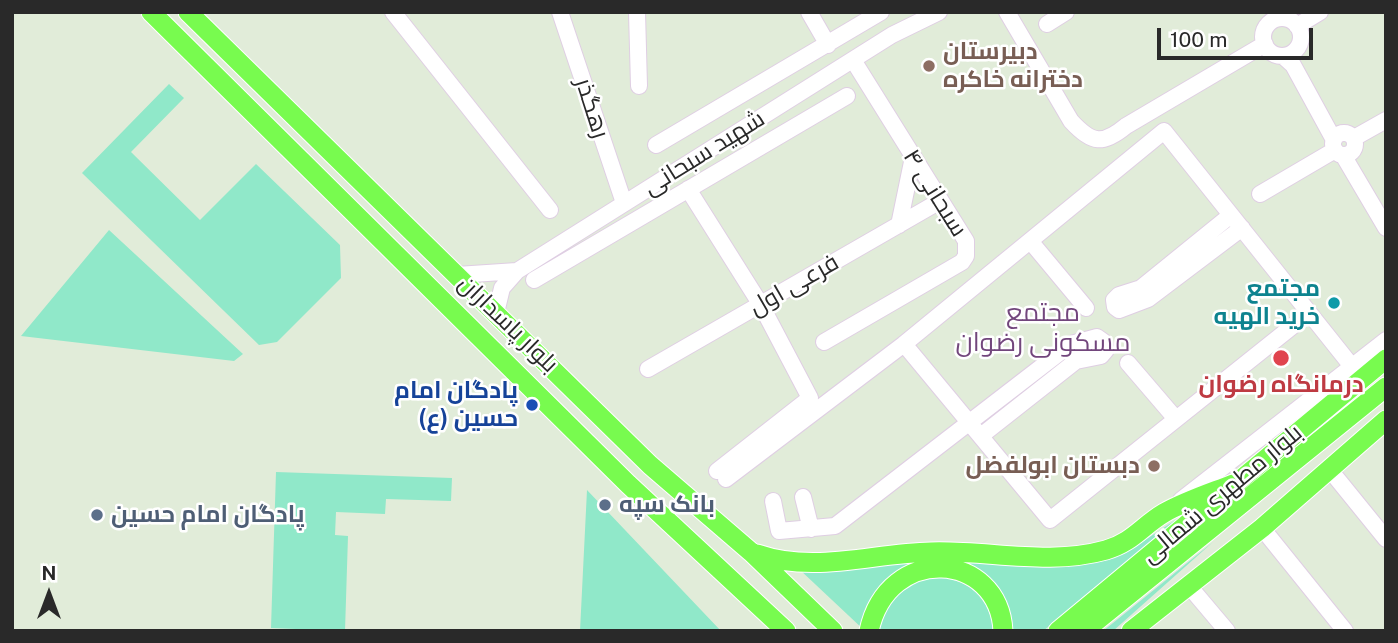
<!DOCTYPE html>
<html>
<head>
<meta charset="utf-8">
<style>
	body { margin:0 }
	#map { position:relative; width:1398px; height:643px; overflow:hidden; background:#e1ecd9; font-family:"Public Sans",sans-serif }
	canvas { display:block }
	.frame { position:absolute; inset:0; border:14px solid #292929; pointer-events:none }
	.north { position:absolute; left:14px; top:559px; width:70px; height:70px; -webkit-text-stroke:5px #fff; paint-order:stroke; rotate:0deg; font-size:19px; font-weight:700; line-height:28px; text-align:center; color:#292929 }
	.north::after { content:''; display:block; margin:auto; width:24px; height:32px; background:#292929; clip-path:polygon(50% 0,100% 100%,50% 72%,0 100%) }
	.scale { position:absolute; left:1157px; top:28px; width:156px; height:32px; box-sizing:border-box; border:4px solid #292929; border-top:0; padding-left:9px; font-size:21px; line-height:24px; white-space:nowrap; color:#292929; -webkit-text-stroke:5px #fff; paint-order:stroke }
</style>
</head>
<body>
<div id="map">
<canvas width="1398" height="643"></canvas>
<div class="frame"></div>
<div class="north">N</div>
<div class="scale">100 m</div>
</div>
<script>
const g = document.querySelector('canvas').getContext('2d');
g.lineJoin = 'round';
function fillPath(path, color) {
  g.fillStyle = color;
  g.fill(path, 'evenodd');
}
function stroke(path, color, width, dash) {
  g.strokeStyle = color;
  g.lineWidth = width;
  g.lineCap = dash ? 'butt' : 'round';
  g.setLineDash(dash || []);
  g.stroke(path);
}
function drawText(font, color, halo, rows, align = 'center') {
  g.font = font + ' "Public Sans",Cairo,sans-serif';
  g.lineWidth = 5;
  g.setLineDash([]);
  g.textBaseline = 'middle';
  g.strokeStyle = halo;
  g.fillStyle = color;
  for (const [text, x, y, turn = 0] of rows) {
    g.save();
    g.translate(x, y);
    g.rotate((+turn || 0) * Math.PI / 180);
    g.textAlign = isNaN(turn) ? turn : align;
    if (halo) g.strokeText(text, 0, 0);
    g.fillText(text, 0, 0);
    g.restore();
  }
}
const green = new Path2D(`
	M 169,84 L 184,98 L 131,152 L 200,220 L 256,164 L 340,245 L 341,278 L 277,342 L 259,345 L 82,173 Z
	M 109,230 L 243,354 L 234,361 L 21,336 Z
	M 276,472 L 452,478 L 451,501 L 386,499 L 385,514 L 336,512 L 335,535 L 348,536 L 345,631 L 271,628 Z
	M 587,490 L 721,631 L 580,631 Z
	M 1191,510 L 1043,631 L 1010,631 L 1001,595 L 927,562 L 865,631 L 799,569 L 1128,551 Z
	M 1213,542 L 1113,631 L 1103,631 L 1113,623 Z
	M 940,576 C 975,585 986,595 995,631 L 878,631 C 890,593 901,584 940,576 Z`);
const minor = new Path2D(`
	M 393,12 L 550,210
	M 560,12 L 624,203
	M 637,12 L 639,86
	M 809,12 L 828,45
	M 1007,12 L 1071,121 C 1092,144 1103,145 1126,126 L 1265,44
	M1263 37a19 19 0 1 1 38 0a19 19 0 1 1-38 0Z
	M 1047,24 L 1066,12
	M 1297,26 L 1320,12
	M 1283,56 L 1293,65 L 1334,140
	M1333 144a11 11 0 1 1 22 0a11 11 0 1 1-22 0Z
	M 1354,138 L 1386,120
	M 656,145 L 881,12
	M 1343,155 L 1386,228
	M 688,189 L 761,305 L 810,398 L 717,471
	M 1260,194 L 1335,150
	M 1231,215 L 1141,288 L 1119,295 L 1114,300 L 1115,307 L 1119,310 L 1148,299 L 1242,228
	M 899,225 L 913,157
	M 1031,242 L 1086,308
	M 457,275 L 517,271
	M 534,280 L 847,96
	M 496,313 L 502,288 L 517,271 L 892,35 L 939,12
	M 824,342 L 962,262 L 966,256 L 966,241 L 853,60
	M 904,344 L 1050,520 L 1309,313
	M 1128,363 L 1176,419
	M 648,369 L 940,201
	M 1330,470 L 1386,539
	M 726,479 L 904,344 L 1164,131 L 1362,379
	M 803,497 L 811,529
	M 1181,500 L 1386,340
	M 773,501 L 779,531 L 835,526 L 1071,344 L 1097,337 L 1104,342 L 1106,350 L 1101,356 L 1076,361 L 982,435
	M 1262,528 L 1345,631
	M 1189,586 L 1227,631`);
const major = new Path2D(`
	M 151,12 L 628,484 L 786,631
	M 188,12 L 650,465 L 751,552 L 833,631
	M 757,554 C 815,574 872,553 931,552 C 988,550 1049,566 1106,550 C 1133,542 1142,526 1164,513 C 1185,501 1210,493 1233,484
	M 869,631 C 888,543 999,551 1003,631
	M 1058,631 L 1386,359
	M 1084,631 L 1386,387
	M 1131,631 L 1262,528 L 1386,420`);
const markers = [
	[929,66,7,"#8d6e63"],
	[1334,303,7,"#0f9aa8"],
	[1281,358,9,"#e0444e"],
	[532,405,7,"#1a4fb4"],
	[1154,466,7,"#8d6e63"],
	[605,505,7,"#5c6f8a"],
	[97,515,7,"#5c6f8a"]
];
const educationNames = [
	["دبیرستان",943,52],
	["دخترانه خاکره",943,80],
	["دبستان ابولفضل",1140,466,"right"]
];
const streetNames = [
	["رهگذر",592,108,72],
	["شهید سبحانی",704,153,-32],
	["سبحانی ۴",935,193,58],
	["فرعی اول",794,285,-30],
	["بلوار پاسداران",508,324,44],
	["بلوار مطهری شمالی",1222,494,-40]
];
const cultureNames = [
	["مجتمع",1320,289],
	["خرید الهیه",1320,317]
];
const healthNames = [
	["درمانگاه رضوان",1281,385]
];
const transitNames = [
	["پادگان امام",518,391],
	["حسین (ع)",518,419]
];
const serviceNames = [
	["بانک سپه",619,505],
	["پادگان امام حسین",111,515]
];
const neighbourhoodNames = [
	["مجتمع",1043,313],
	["مسکونی رضوان",1043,343]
];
fillPath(green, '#90e8c9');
stroke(minor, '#dfcee3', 18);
stroke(major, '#fff', 21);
stroke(minor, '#fff', 16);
stroke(major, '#78fb4f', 19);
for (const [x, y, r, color] of markers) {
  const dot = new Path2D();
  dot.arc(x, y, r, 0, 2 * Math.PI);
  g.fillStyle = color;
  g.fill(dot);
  stroke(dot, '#fff', 2.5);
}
drawText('bold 24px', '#785e54', '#fff', educationNames, 'left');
drawText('24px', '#292929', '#fff', streetNames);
drawText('bold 24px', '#0d838f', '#fff', cultureNames, 'right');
drawText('bold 24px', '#be3a42', '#fff', healthNames);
drawText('bold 24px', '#164399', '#fff', transitNames, 'right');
drawText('bold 24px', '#4e5e75', '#fff', serviceNames, 'left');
drawText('26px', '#72467c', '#fff', neighbourhoodNames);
</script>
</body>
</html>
